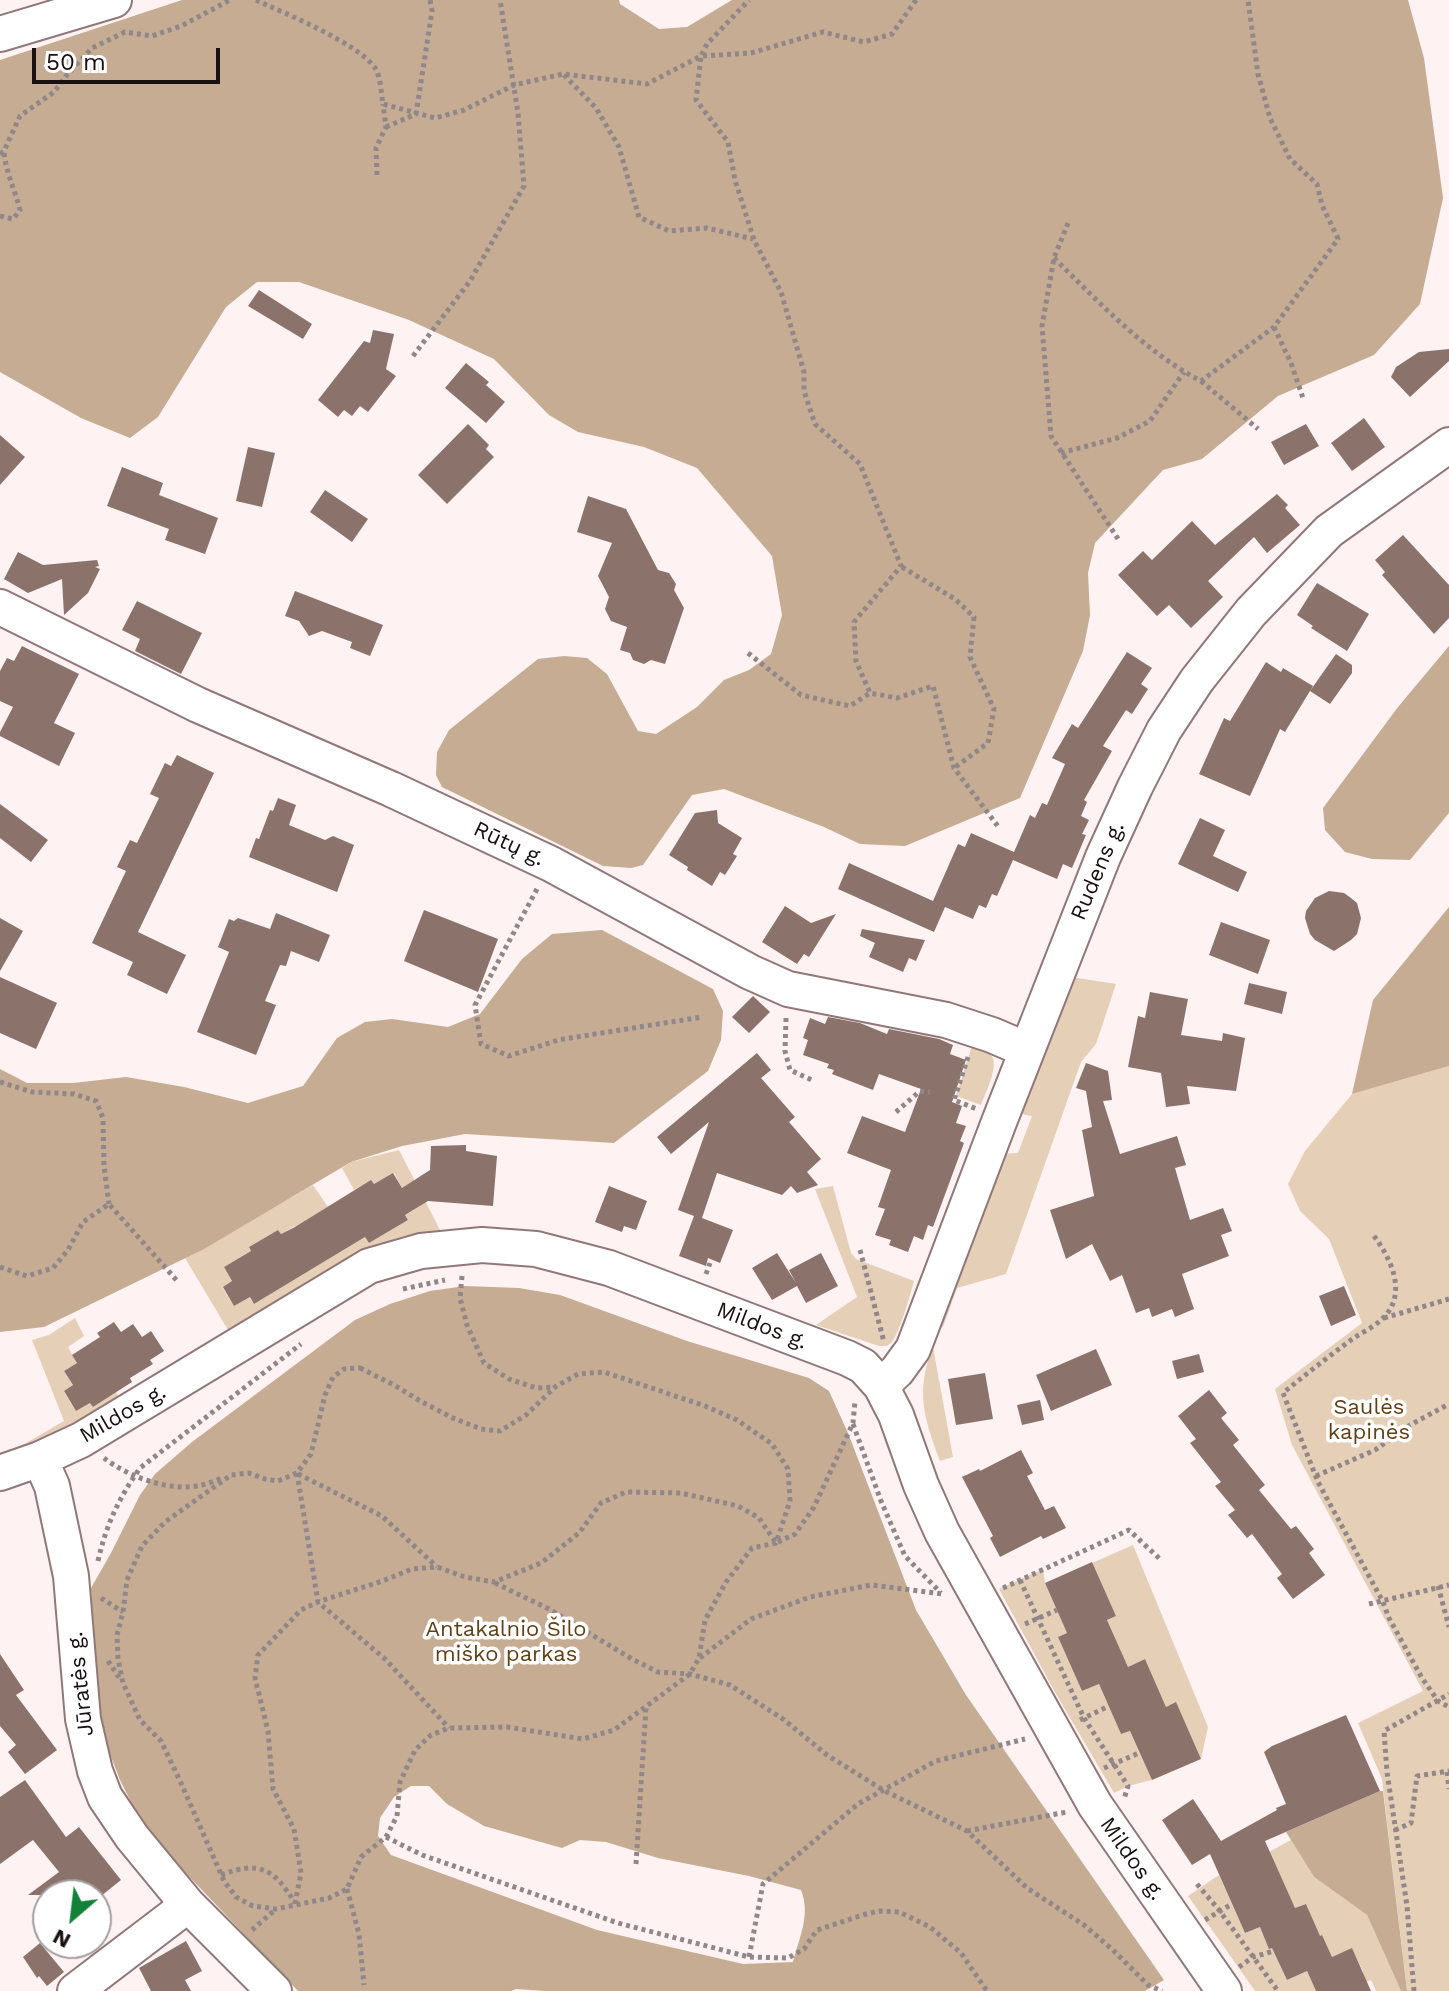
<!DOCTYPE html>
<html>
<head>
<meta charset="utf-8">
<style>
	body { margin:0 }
	#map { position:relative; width:1449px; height:1991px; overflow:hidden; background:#fef2f3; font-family:"Work Sans",sans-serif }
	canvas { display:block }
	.north { position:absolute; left:32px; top:1879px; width:80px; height:80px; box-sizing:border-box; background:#fff; border:2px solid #a39fa0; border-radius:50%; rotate:208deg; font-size:22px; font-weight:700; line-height:32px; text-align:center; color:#1a1011 }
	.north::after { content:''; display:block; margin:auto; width:28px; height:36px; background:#138239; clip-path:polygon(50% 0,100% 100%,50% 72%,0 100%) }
	.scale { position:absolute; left:32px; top:48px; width:188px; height:36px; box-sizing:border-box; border:4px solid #1a1011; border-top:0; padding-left:10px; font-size:24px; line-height:28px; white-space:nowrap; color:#1a1011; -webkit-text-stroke:6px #fff; paint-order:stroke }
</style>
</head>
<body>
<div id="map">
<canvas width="1449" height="1991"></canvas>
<div class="north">N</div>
<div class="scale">50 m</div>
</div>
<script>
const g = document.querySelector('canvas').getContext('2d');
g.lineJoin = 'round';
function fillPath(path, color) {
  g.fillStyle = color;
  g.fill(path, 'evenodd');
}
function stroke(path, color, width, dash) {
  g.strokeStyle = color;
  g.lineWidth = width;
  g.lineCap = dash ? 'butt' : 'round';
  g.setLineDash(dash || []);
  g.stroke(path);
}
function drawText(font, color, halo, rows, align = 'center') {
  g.font = font + ' "Work Sans",sans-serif';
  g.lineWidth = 7;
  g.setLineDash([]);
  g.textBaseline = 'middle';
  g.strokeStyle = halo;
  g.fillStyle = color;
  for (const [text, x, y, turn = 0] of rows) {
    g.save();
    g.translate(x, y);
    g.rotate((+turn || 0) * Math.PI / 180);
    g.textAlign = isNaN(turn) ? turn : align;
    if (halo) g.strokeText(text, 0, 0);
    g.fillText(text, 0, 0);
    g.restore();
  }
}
const green = new Path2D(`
	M 1071,977 L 1116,984 L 1096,1044 L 1081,1062 L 1006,1274 L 957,1288 L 943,1327 L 937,1329 L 998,1154 L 1018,1153 L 1032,1116 L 1016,1113 Z
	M 972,1046 C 977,1048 986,1050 990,1054 C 1001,1064 985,1093 981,1105 L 956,1096 Z
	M 1449,1066 L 1449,1991 L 1407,1991 L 1382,1779 L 1358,1723 L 1423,1691 L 1292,1445 L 1275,1389 L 1362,1323 L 1329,1239 L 1300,1211 L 1288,1184 L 1305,1151 L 1352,1094 Z
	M 399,1150 L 440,1230 C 425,1233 410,1234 397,1238 C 337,1258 286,1297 234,1332 L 228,1330 L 185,1258 L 313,1185 L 328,1207 L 304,1241 L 295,1226 L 281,1234 L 278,1230 L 249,1247 L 251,1251 L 224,1267 L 232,1281 L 223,1288 L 234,1306 L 250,1297 L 254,1304 L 365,1237 L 369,1243 L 408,1220 L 405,1215 L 420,1206 L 407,1185 L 402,1188 L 394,1173 L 374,1184 L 371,1181 L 354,1190 L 342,1168 L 351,1162 Z
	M 833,1186 L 851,1253 L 856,1259 L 914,1281 C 910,1295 900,1333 891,1343 C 886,1347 885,1346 879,1346 L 816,1325 L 857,1297 L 815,1189 Z
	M 75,1318 L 84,1336 L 68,1347 L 77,1363 L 64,1371 L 73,1385 L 64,1392 L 76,1411 L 90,1403 L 93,1407 L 116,1392 L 118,1396 L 39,1444 L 21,1446 L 64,1421 L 32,1340 L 49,1335 Z
	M 933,1347 L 953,1457 L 940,1461 C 924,1418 915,1392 933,1347 Z
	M 1133,1545 L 1208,1727 L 1201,1759 L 1175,1703 L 1166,1707 L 1145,1659 L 1128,1667 L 1107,1620 L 1116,1616 L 1092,1563 Z
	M 1043,1569 L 1045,1583 L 1067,1633 L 1058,1637 L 1082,1691 L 1099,1684 L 1121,1734 L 1130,1731 L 1152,1780 L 1128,1786 L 1114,1793 L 1056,1694 L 999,1589 Z
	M 1291,1840 L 1314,1877 L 1367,1915 L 1401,1991 L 1376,1991 L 1371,1980 L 1364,1983 L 1363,1971 L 1352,1949 L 1332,1957 L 1322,1936 L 1316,1938 L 1315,1926 L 1306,1904 L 1295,1908 L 1265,1854 Z
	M 1219,1875 L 1245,1933 L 1260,1927 L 1272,1947 L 1287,1980 L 1307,1971 L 1316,1991 L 1255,1991 L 1188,1896 Z`);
const forest = new Path2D(`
	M 182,0 L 619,0 L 620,4 L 659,29 L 687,27 L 732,0 L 1408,0 L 1424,58 L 1443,198 L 1420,304 L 1374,355 L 1278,396 L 1202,459 L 1163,470 L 1095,543 L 1088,573 L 1090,615 L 1083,651 L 1020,798 L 905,846 L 860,844 L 824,827 L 724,789 L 692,795 L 643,865 L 631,868 L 603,866 L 442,787 L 436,775 L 437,752 L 449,730 L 538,659 L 564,656 L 587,658 L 607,674 L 638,731 L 656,734 L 697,707 L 724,680 L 749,670 L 771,654 L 782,615 L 772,556 L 697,468 L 644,447 L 578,432 L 549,415 L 494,359 L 409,320 L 299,282 L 257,282 L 226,307 L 158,417 L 130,438 L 81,418 L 0,372 L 0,60 Z
	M 1449,646 L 1449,813 L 1410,860 L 1372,859 L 1345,852 L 1325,830 L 1323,808 L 1398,707 Z
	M 1449,907 L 1449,1066 L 1352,1094 L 1373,1000 Z
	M 602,930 L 713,989 L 723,1011 L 721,1040 L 708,1071 L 614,1143 L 465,1134 L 402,1146 L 351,1162 L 204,1249 L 44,1327 L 0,1332 L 0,1069 L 27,1083 L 73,1083 L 126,1077 L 184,1087 L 248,1103 L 303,1086 L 337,1038 L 365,1022 L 392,1019 L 448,1027 L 480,1014 L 522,959 L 552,934 Z
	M 465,1286 L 519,1288 L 560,1295 L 687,1341 L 809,1378 L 829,1391 L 848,1433 L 916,1610 L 966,1695 L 1164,1980 L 1145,1991 L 545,1991 L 516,1989 L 511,1991 L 298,1991 L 163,1849 L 132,1804 L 120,1780 L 110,1754 L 97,1701 L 91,1588 L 111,1553 L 140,1495 L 155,1474 L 192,1442 L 355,1320 L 390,1304 L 430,1291 ZM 411,1786 L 429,1786 L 447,1804 L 484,1826 L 562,1848 L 580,1840 L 606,1842 L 658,1858 L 749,1876 L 801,1890 C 811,1915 799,1938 793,1962 L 743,1964 L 597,1930 L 391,1855 L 378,1836 L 380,1818 L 394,1797 Z
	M 1380,1791 L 1383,1791 L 1407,1991 L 1401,1991 L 1367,1915 L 1314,1877 L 1286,1832 Z`);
const building = new Path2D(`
	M 259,290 L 312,324 L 303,339 L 248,306 Z
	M 373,330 L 394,334 L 386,369 L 396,376 L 368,412 L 360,406 L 352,416 L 344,410 L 338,417 L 318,400 L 364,341 L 370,343 Z
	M 1449,349 L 1449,361 L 1410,397 L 1391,377 L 1396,367 L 1419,352 Z
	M 466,363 L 489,382 L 486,385 L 505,402 L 486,423 L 445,388 Z
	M 1364,418 L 1385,447 L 1352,471 L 1331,443 Z
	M 468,424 L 489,445 L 486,449 L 494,457 L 447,504 L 418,475 Z
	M 1306,424 L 1319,446 L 1284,465 L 1271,442 Z
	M 0,435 L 25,457 L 0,485 Z
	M 248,447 L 275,453 L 262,507 L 236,501 Z
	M 122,467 L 163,483 L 159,495 L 218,518 L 205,554 L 165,540 L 169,529 L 107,506 Z
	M 325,490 L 368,519 L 352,542 L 310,512 Z
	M 1277,494 L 1288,505 L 1285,508 L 1300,525 L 1267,553 L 1254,537 L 1208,581 L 1223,597 L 1191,628 L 1169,605 L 1157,616 L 1118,575 L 1143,551 L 1152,560 L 1192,521 L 1215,545 Z
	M 588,496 L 626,509 L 658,570 L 669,573 L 676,584 L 674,590 L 684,608 L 665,664 L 651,660 L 644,664 L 633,660 L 630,653 L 620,650 L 627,627 L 611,621 L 605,609 L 609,597 L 598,576 L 612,543 L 577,532 Z
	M 1403,535 L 1449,585 L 1449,618 L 1434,634 L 1382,575 L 1385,572 L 1375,560 Z
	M 18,552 L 43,565 L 97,560 L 99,566 L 95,567 L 100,569 L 88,593 L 64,615 L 62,579 L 28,593 L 4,579 Z
	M 1317,583 L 1369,614 L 1347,651 L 1311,628 L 1313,626 L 1297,615 Z
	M 295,591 L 383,625 L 370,656 L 350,648 L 352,642 L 322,631 L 309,636 L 299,621 L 285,616 Z
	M 137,601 L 202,633 L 181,674 L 135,651 L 140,639 L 122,630 Z
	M 22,646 L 79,674 L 54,723 L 75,733 L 59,766 L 0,736 L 0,732 L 13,707 L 0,701 L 0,671 L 7,658 L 14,661 Z
	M 1127,652 L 1152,668 L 1141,684 L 1148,689 L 1132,714 L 1126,710 L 1103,746 L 1112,751 L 1084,800 L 1087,802 L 1081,816 L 1089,820 L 1082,834 L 1086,835 L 1072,868 L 1063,864 L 1057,879 L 1013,860 L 997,896 L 992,894 L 986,908 L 979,905 L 973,919 L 945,907 L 934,932 L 838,889 L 849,863 L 933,901 L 958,844 L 965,847 L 971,833 L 1014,852 L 1030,815 L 1035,818 L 1042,803 L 1047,805 L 1065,764 L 1052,758 L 1072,724 L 1078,728 Z
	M 1336,654 L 1352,665 L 1352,673 L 1330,704 L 1310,691 Z
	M 1266,662 L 1281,672 L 1283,668 L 1313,686 L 1285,732 L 1280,729 L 1250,796 L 1199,774 L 1224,718 L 1230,721 Z
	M 177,755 L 214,773 L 138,932 L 186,955 L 167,994 L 127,975 L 133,962 L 92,943 L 126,871 L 117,867 L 130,840 L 137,843 L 159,798 L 150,794 L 165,763 L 171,766 Z
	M 278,798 L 296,805 L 289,825 L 325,840 L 333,836 L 354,845 L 337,892 L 249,857 L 256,838 L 259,839 L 270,810 L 273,811 Z
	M 0,804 L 48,840 L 31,862 L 0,838 Z
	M 717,810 L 718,823 L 742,838 L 733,854 L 737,856 L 725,875 L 720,872 L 712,886 L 687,870 L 688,867 L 669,855 L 695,813 Z
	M 1200,818 L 1225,830 L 1213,856 L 1247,872 L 1238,892 L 1178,864 Z
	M 1329,891 L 1344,893 L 1351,898 L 1357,903 L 1361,918 L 1357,934 L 1351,940 L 1334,951 L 1315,940 L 1310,934 L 1305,918 L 1306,911 L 1315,898 Z
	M 785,906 L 811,923 L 836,914 L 809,957 L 804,954 L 797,964 L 762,942 Z
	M 424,910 L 498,939 L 478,992 L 404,961 Z
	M 276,913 L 330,935 L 319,962 L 291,951 L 286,966 L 280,965 L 265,1001 L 276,1005 L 256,1055 L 197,1032 L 229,952 L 218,947 L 229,919 L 234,921 L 238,918 L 270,929 Z
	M 0,918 L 23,931 L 0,971 Z
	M 1221,922 L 1270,940 L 1258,974 L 1209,955 Z
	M 862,929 L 906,937 L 925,940 L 916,961 L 909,958 L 903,972 L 869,957 L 875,943 L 860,936 Z
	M 0,977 L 57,1003 L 36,1049 L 0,1033 Z
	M 1249,983 L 1287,992 L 1282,1014 L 1244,1004 Z
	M 1150,992 L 1188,999 L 1181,1035 L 1222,1041 L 1223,1033 L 1245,1038 L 1236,1091 L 1187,1086 L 1190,1104 L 1166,1107 L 1161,1073 L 1128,1067 L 1138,1016 L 1145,1018 Z
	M 753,996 L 770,1012 L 749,1033 L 732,1017 Z
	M 828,1017 L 860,1023 L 887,1034 L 889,1029 L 939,1039 L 953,1045 L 950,1054 L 966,1060 L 952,1102 L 962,1106 L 956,1123 L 966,1126 L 960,1141 L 964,1143 L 933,1227 L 928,1225 L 923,1240 L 914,1236 L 908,1252 L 889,1245 L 891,1240 L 875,1235 L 885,1209 L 878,1207 L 891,1170 L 847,1153 L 862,1116 L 905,1132 L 921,1089 L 879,1074 L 873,1090 L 832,1074 L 834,1070 L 827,1068 L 829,1064 L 803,1055 L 808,1040 L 803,1038 L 810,1018 L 825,1024 Z
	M 757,1053 L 771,1070 L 761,1078 L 795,1117 L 789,1122 L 821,1159 L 807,1172 L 818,1185 L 797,1193 L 791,1186 L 782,1195 L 717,1173 L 702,1218 L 733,1230 L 720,1263 L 708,1258 L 706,1266 L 679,1256 L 694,1216 L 678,1210 L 709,1122 L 671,1154 L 657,1137 Z
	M 1086,1063 L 1108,1071 L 1112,1100 L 1103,1101 L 1120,1154 L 1177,1136 L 1186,1165 L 1175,1168 L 1190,1220 L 1223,1208 L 1232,1231 L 1221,1235 L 1229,1256 L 1182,1274 L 1194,1309 L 1175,1317 L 1172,1309 L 1152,1317 L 1149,1308 L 1136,1313 L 1122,1275 L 1110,1281 L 1092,1244 L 1066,1259 L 1050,1210 L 1094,1196 L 1082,1130 L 1092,1127 L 1086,1091 L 1076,1088 Z
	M 466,1145 L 466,1151 L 497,1156 L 493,1206 L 428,1201 L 405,1215 L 408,1220 L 369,1243 L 365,1237 L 254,1304 L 250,1297 L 234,1306 L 223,1287 L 232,1281 L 224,1267 L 251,1251 L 249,1247 L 278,1230 L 281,1234 L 295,1227 L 371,1180 L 374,1184 L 393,1173 L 402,1188 L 430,1170 L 431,1146 Z
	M 609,1186 L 647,1201 L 636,1230 L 624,1226 L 622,1232 L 595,1222 Z
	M 777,1253 L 796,1283 L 789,1270 L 821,1253 L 838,1286 L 806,1303 L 797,1286 L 772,1300 L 752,1268 Z
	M 1344,1286 L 1356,1315 L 1331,1326 L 1319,1296 Z
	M 114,1322 L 121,1332 L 133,1324 L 142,1337 L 151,1331 L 164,1351 L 150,1360 L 153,1364 L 130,1378 L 132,1382 L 93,1407 L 90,1403 L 76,1411 L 64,1391 L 73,1385 L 64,1371 L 77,1363 L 72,1355 L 100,1337 L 97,1333 Z
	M 1096,1349 L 1112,1385 L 1051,1411 L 1036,1375 Z
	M 1199,1354 L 1204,1372 L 1177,1379 L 1172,1361 Z
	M 985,1373 L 993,1419 L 956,1425 L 948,1379 Z
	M 1209,1390 L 1227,1413 L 1221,1418 L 1239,1440 L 1233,1445 L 1265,1485 L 1259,1490 L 1291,1529 L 1296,1526 L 1314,1549 L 1309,1553 L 1325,1575 L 1293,1599 L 1277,1578 L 1282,1574 L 1252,1534 L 1247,1538 L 1228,1515 L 1235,1510 L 1215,1486 L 1221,1482 L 1190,1443 L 1196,1439 L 1178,1416 Z
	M 1040,1400 L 1044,1420 L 1022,1425 L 1017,1405 Z
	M 1021,1450 L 1033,1473 L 1027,1476 L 1045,1510 L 1054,1506 L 1066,1528 L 1043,1539 L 1041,1536 L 1000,1557 L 990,1538 L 993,1536 L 962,1477 L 979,1469 L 980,1471 Z
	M 1092,1562 L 1116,1616 L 1107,1620 L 1128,1667 L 1145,1659 L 1166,1707 L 1176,1702 L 1201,1759 L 1152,1780 L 1130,1731 L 1121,1734 L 1099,1684 L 1082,1691 L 1058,1637 L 1067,1633 L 1045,1583 Z
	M 0,1654 L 24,1690 L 16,1695 L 57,1750 L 25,1774 L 8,1752 L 16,1745 L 0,1726 Z
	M 1346,1715 L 1380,1791 L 1265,1841 L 1295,1908 L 1306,1904 L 1320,1936 L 1322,1935 L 1332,1957 L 1352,1948 L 1371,1991 L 1316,1991 L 1307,1971 L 1287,1980 L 1272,1948 L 1269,1949 L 1260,1927 L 1245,1933 L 1210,1854 L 1192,1865 L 1162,1820 L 1193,1799 L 1221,1841 L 1277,1810 L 1276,1808 L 1286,1804 L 1264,1752 L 1272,1746 Z
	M 25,1780 L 66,1837 L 79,1827 L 121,1880 L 96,1900 L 96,1895 L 28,1895 L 59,1872 L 33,1840 L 0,1864 L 0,1797 Z
	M 186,1941 L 202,1971 L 185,1980 L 191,1991 L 151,1991 L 139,1968 Z
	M 40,1943 L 64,1972 L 47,1986 L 39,1976 L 37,1978 L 23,1957 Z`);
const path = new Path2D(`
	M 256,0 C 286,14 358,43 375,68 C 381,77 381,93 383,104 L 435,118 L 464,110 L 514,85 L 563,74 L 647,84 L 701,56 L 707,44 L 749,0
	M 916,0 L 892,34 L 864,42 L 823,32 L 751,53 L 701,56 L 696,100 L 728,142 L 735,180 L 754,240 L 781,292 L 804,372 L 804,391 L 815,424 L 860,464 L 901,566 L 854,622 L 856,661 L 870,693 L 897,698 L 933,686 L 954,768 L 1000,829
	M 564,75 L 596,108 L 619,147 L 639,217 L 669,231 L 707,228 L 753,239
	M 386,127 L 416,114 L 432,11 L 430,0
	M 0,154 L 4,151 L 20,116 L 54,92 L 66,76 L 92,48 L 125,32 L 152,36 L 181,26 L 230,0
	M 377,175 L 376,148 L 386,127 L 383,104
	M 0,216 L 13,219 L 20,210 C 15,190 6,173 4,152
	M 1068,223 L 1054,258 L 1042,326 L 1051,436 L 1120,542
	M 1054,258 C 1100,303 1144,351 1201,381 L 1274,327 L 1338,239 L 1322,205 L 1317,184 L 1290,159 L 1270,118 L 1258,74 L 1248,0
	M 1274,327 L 1291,363 L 1304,401
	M 413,356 L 470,281 L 524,186 L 518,113 L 500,0
	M 1201,381 L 1258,429
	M 1061,453 L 1117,438 L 1150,421 L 1184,372
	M 902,567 L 955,599 L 974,617 L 970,657 L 994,709 L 988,743 L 954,768
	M 748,653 L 801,695 L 850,706 L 870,693
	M 537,889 L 475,1005 L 481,1044 L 509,1056 L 558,1040 L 702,1017
	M 786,1018 L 785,1051 L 790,1070 L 814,1081
	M 968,1057 L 954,1100 L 977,1109
	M 0,1082 L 32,1092 L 74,1094 L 96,1101 L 103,1118 L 104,1166 L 109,1204
	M 896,1112 L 920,1091 L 930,1092
	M 1374,1236 C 1392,1260 1408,1295 1382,1319 C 1374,1327 1361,1333 1351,1340 C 1328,1357 1305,1375 1283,1393 L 1318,1482 L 1382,1600 L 1389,1618 L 1422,1678 L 1438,1701 L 1449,1707
	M 860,1250 L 884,1342
	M 0,1267 L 27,1276 L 53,1268 L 68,1250 L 83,1222 L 109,1204 L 179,1283
	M 706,1274 L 710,1263
	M 462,1276 L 460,1298 L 467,1325 L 484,1363 L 509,1379 L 536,1388 L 555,1387
	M 403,1289 L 445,1280
	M 1384,1318 L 1449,1299
	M 360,1368 L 394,1385 L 422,1402 L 453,1418 L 481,1429 L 500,1431 L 526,1415 L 555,1387 L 578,1374 L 604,1372 L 705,1406 L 737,1420 L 772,1444 L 788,1469 L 790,1501 L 776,1543 L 752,1548 L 726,1582 L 705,1620 L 699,1658 L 690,1674 L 614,1730 L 583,1739 L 507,1727 L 449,1728 L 431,1735 L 415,1750 L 400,1782 L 397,1816 L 386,1837 L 361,1857 L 347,1889 L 329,1898 L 276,1909 L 253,1906 L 236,1897 L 224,1881 L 181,1783 L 161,1741 L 140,1720 L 123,1683 L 118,1659 L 117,1635 L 123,1612 L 127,1580 L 142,1546 L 165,1522 L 231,1475 L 249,1473 L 265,1479 L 278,1481 L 297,1473 L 311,1454 L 325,1395 L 333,1377 L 344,1369 Z
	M 853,1424 L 881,1501 L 905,1556 L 941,1593
	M 104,1458 C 128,1476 166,1491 197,1486 C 205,1485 214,1481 222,1478
	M 297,1473 L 318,1602 L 385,1659 L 449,1728
	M 298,1474 L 382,1516 L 437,1567
	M 1316,1476 L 1375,1450 L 1410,1425 L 1449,1404
	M 98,1561 C 106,1525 119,1498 140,1468 L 301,1344
	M 1020,1580 L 1084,1718 L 1128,1786 L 1124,1799
	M 495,1583 L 549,1609 L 632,1659 L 658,1672 L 690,1674 L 730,1685 L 783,1719 L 827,1755 L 883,1790 L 967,1831 L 1027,1888 L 1084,1925 L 1113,1950 L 1148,1985 L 1162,1991
	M 1438,1586 L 1449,1627
	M 1003,1588 L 1129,1530 L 1162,1561
	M 101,1598 L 123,1612
	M 1369,1604 L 1449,1585
	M 1025,1624 L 1057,1610
	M 700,1658 L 751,1619 L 810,1597 L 871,1585 L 943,1594
	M 108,1661 L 120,1679
	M 1080,1720 L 1109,1706
	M 1104,1768 L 1139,1753
	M 1447,1772 L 1449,1789
	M 1395,1830 L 1411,1823 L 1417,1776 L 1449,1771
	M 967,1831 L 1067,1812
	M 386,1837 L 422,1855 L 618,1923 L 749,1957 L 788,1958 L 804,1949 L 817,1930 L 866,1914 L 879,1911 L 899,1912 L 930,1927 L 961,1953 L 987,1991
	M 636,1864 L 646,1708
	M 221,1875 C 260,1860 274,1869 295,1903
	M 1197,1884 L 1219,1910 L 1278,1991
	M 347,1889 L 359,1934 L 364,1985
	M 295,1904 L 301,1873 L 294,1829 L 273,1789 L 268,1731 L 255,1678 L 258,1655 L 301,1610 L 318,1602 L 385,1580 L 412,1569 L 437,1567 L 465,1577 L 494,1582 L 541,1563 L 579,1533 L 601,1503 L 626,1492 L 681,1493 L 738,1506 L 759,1518 L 776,1543 L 795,1534 L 814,1507 L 853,1423 L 855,1401
	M 1205,1920 L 1232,1904
	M 252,1930 L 276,1909
	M 749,1957 L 763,1884 L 858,1804 L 936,1761 L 1025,1739
	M 1239,1967 L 1253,1957 L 1274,1951
	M 1414,1991 L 1407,1906 L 1387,1772 L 1384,1731 L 1449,1694`);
const minor = new Path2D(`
	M 0,34 L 114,0
	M 0,607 L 198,705 L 391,789 L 551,864 L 750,972 L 788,989 L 946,1020 L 992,1035 L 1027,1050
	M 881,1386 L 897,1371 L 913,1349 L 999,1122 L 1103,857 L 1135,787 L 1164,730 L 1197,680 L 1251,612 L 1329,531 L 1449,445
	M 40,1459 L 52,1486 L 71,1576 L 83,1719 L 95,1771 L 105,1797 L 132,1837 L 188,1905 L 274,1991
	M 0,1473 L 40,1459 L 81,1440 L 369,1266 L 421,1251 L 482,1245 L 536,1249 L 609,1268 L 847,1358 L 863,1366 L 881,1386 L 896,1415 L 921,1485 L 942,1532 L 1095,1805 L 1224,1991
	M 75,1991 L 188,1905`);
const streetNames = [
	["Rūtų g.",509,844,25],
	["Rudens g.",1098,871,-67],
	["Mildos g.",762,1326,21],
	["Mildos g.",123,1414,-30],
	["Jūratės g.",81,1684,-96],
	["Mildos g.",1132,1859,55]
];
const parkNames = [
	["Saulės",1369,1408],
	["kapinės",1369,1433],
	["Antakalnio Šilo",506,1630],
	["miško parkas",506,1655]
];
fillPath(green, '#e6cfb7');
fillPath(forest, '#c5ac92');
fillPath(building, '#8b726a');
stroke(minor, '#927779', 38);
stroke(path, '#928788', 5, [4, 4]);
stroke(minor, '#fff', 34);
drawText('22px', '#1a1011', '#fff', streetNames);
drawText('22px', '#633f13', '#fff', parkNames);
</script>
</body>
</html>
